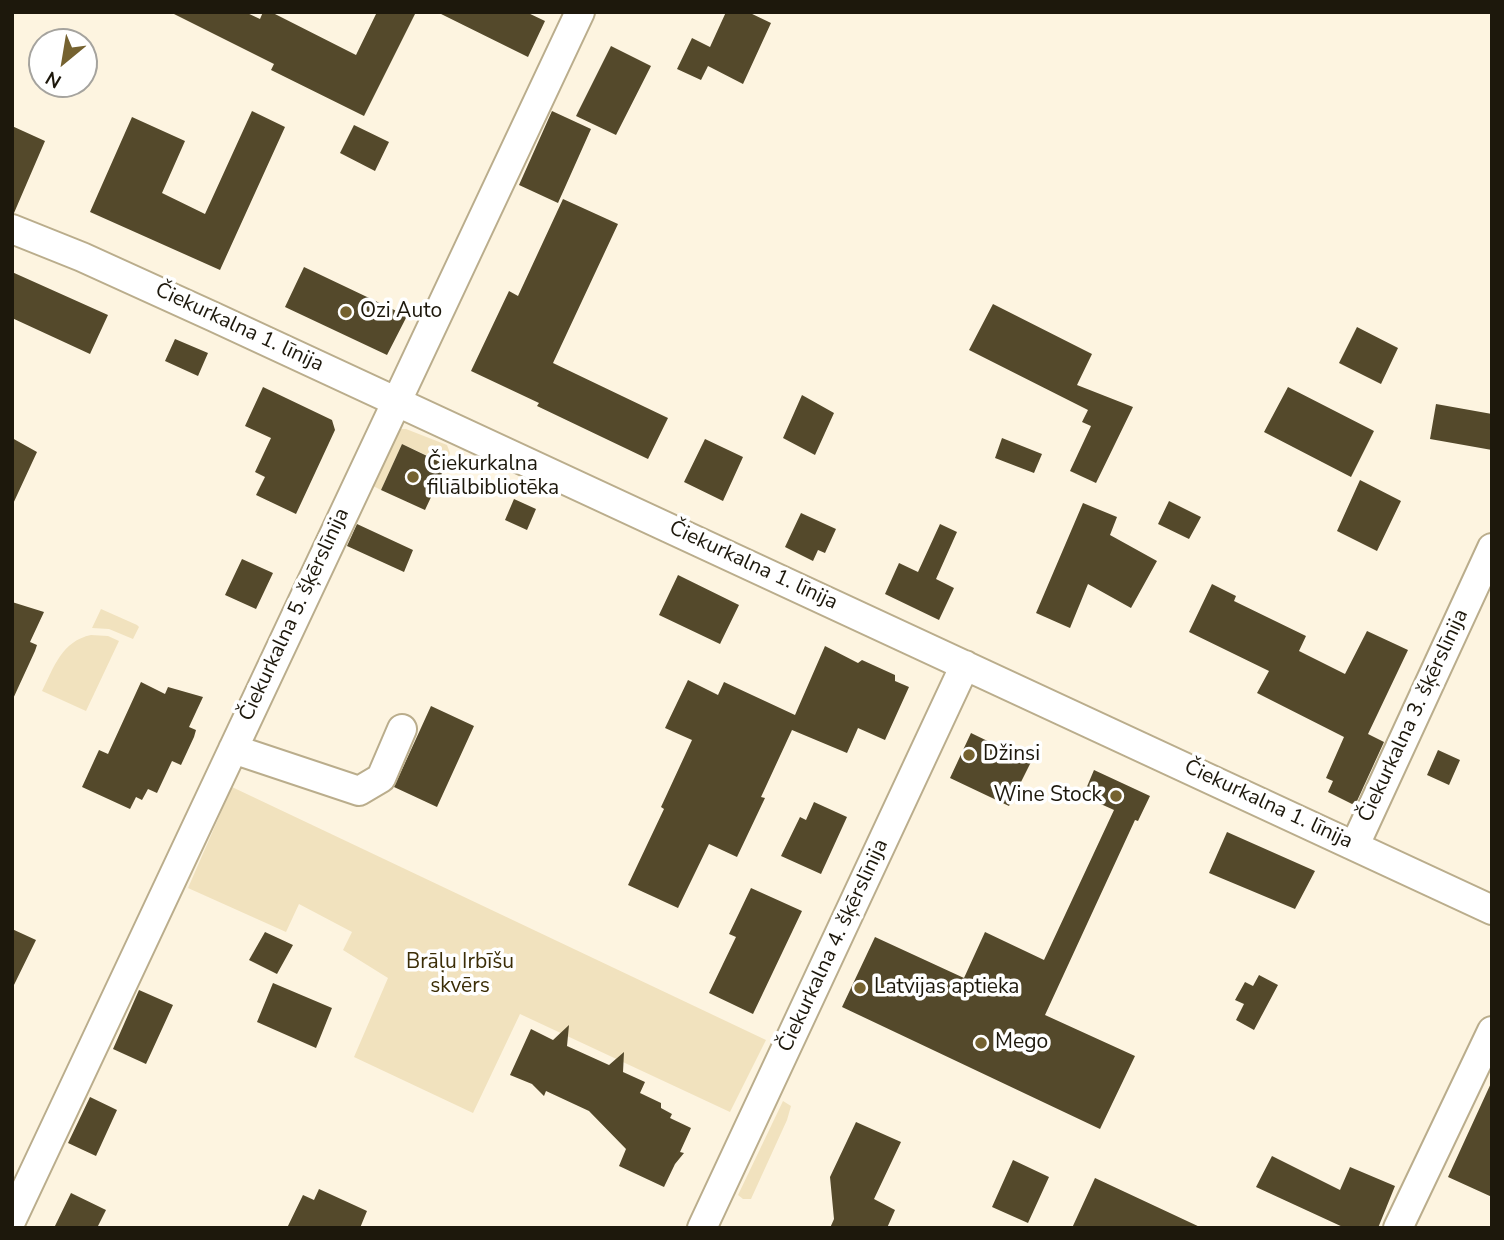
<!DOCTYPE html>
<html>
<head>
<meta charset="utf-8">
<style>
	body { margin:0 }
	#map { position:relative; width:1504px; height:1240px; overflow:hidden; background:#fdf4e0; font-family:"Nunito Sans",sans-serif }
	canvas { display:block }
	.frame { position:absolute; inset:0; border:14px solid #1d180c; pointer-events:none }
	.north { position:absolute; left:28px; top:28px; width:70px; height:70px; box-sizing:border-box; background:#fff; border:2px solid #a5a39e; border-radius:50%; rotate:210deg; font-size:19px; font-weight:700; line-height:28px; text-align:center; color:#1d180c }
	.north::after { content:''; display:block; margin:auto; width:24px; height:32px; background:#756230; clip-path:polygon(50% 0,100% 100%,50% 72%,0 100%) }
</style>
</head>
<body>
<div id="map">
<canvas width="1504" height="1240"></canvas>
<div class="frame"></div>
<div class="north">N</div>
</div>
<script>
const g = document.querySelector('canvas').getContext('2d');
g.lineJoin = 'round';
function fillPath(path, color) {
  g.fillStyle = color;
  g.fill(path, 'evenodd');
}
function stroke(path, color, width, dash) {
  g.strokeStyle = color;
  g.lineWidth = width;
  g.lineCap = dash ? 'butt' : 'round';
  g.setLineDash(dash || []);
  g.stroke(path);
}
function drawText(font, color, halo, rows, align = 'center') {
  g.font = font + ' "Nunito Sans",sans-serif';
  g.lineWidth = 7;
  g.setLineDash([]);
  g.textBaseline = 'middle';
  g.strokeStyle = halo;
  g.fillStyle = color;
  for (const [text, x, y, turn = 0] of rows) {
    g.save();
    g.translate(x, y);
    g.rotate((+turn || 0) * Math.PI / 180);
    g.textAlign = isNaN(turn) ? turn : align;
    if (halo) g.strokeText(text, 0, 0);
    g.fillText(text, 0, 0);
    g.restore();
  }
}
const green = new Path2D(`
	M 399,429 L 406,429 L 447,445 L 450,453 L 446,464 L 402,444 L 381,490 L 369,484 L 394,433 Z
	M 101,609 L 137,625 L 139,627 L 133,639 L 109,629 L 92,628 Z
	M 91,635 L 108,636 L 119,641 L 86,711 L 42,691 C 54,667 62,641 91,635 Z
	M 232,787 L 766,1040 L 730,1112 L 520,1014 L 473,1113 L 354,1057 L 388,978 L 343,950 L 352,932 L 299,904 L 286,932 L 188,888 Z
	M 783,1101 L 791,1106 L 787,1120 L 751,1199 L 743,1199 L 738,1195 Z`);
const building = new Path2D(`
	M 170,12 L 245,12 L 260,19 L 263,12 L 271,12 L 356,55 L 377,12 L 416,12 L 364,116 L 271,70 L 274,64 Z
	M 437,12 L 526,12 L 545,21 L 528,57 Z
	M 726,12 L 748,12 L 771,23 L 743,84 L 708,66 L 701,80 L 677,69 L 692,38 L 710,47 Z
	M 611,46 L 651,66 L 616,135 L 576,116 Z
	M 252,111 L 285,127 L 220,270 L 90,212 L 132,117 L 185,141 L 162,193 L 205,214 Z
	M 552,111 L 591,129 L 558,203 L 519,185 Z
	M 354,125 L 389,142 L 375,171 L 340,153 Z
	M 12,126 L 45,141 L 14,213 L 12,213 Z
	M 563,199 L 618,224 L 553,363 L 668,418 L 648,459 L 537,406 L 539,403 L 471,371 L 509,291 L 518,296 Z
	M 304,267 L 407,316 L 387,355 L 285,307 Z
	M 12,272 L 108,315 L 90,354 L 12,318 Z
	M 993,304 L 1092,354 L 1077,385 L 1133,407 L 1096,483 L 1070,471 L 1091,426 L 1082,422 L 1088,410 L 969,350 Z
	M 1357,327 L 1398,348 L 1381,384 L 1339,363 Z
	M 175,339 L 208,353 L 198,376 L 165,361 Z
	M 263,387 L 332,420 L 335,430 L 296,514 L 256,495 L 265,477 L 255,472 L 271,438 L 245,426 Z
	M 1288,387 L 1374,431 L 1351,477 L 1264,432 Z
	M 802,395 L 834,413 L 815,455 L 783,438 Z
	M 1436,404 L 1492,414 L 1492,450 L 1430,439 Z
	M 12,438 L 37,452 L 12,506 Z
	M 1002,438 L 1042,454 L 1034,473 L 995,458 Z
	M 705,439 L 743,457 L 723,501 L 684,482 Z
	M 402,444 L 446,465 L 425,510 L 381,490 Z
	M 1360,480 L 1401,501 L 1377,551 L 1337,531 Z
	M 514,499 L 536,509 L 527,530 L 505,520 Z
	M 1169,501 L 1201,517 L 1189,539 L 1158,524 Z
	M 1083,503 L 1117,517 L 1110,535 L 1157,561 L 1131,608 L 1088,584 L 1070,628 L 1036,613 Z
	M 801,513 L 836,529 L 825,553 L 818,550 L 813,561 L 785,547 Z
	M 357,524 L 413,550 L 404,572 L 347,546 Z
	M 940,524 L 957,532 L 936,579 L 954,588 L 939,620 L 885,594 L 899,563 L 918,572 Z
	M 242,559 L 273,573 L 256,609 L 225,595 Z
	M 678,575 L 739,605 L 720,644 L 659,615 Z
	M 1212,584 L 1236,596 L 1234,601 L 1306,636 L 1299,651 L 1345,674 L 1367,631 L 1408,650 L 1368,734 L 1384,742 L 1357,801 L 1352,804 L 1328,792 L 1333,781 L 1326,778 L 1344,737 L 1257,693 L 1269,671 L 1189,632 Z
	M 12,602 L 44,612 L 30,642 L 37,645 L 35,651 L 12,701 Z
	M 825,646 L 858,663 L 862,660 L 895,675 L 895,681 L 909,687 L 885,740 L 858,728 L 847,753 L 792,730 L 761,797 L 765,798 L 737,857 L 709,844 L 678,908 L 628,885 L 664,809 L 661,807 L 692,740 L 665,728 L 688,680 L 718,695 L 724,682 L 795,715 Z
	M 141,682 L 165,694 L 168,687 L 203,697 L 189,727 L 196,730 L 194,737 L 181,765 L 172,761 L 157,793 L 148,789 L 142,800 L 136,797 L 130,809 L 82,787 L 99,750 L 108,754 Z
	M 431,706 L 474,726 L 437,807 L 394,787 Z
	M 971,733 L 1031,762 L 1009,806 L 950,778 Z
	M 1438,750 L 1460,760 L 1449,785 L 1427,775 Z
	M 1094,770 L 1150,796 L 1138,821 L 1135,820 L 1045,1015 L 1135,1056 L 1100,1129 L 842,1007 L 875,937 L 964,978 L 985,932 L 1044,960 L 1114,810 L 1083,796 Z
	M 814,802 L 847,817 L 821,874 L 781,856 L 800,817 L 806,820 Z
	M 1227,832 L 1315,871 L 1295,909 L 1209,873 Z
	M 751,888 L 802,911 L 753,1014 L 709,993 L 736,937 L 729,934 Z
	M 12,929 L 36,940 L 12,989 Z
	M 265,932 L 293,945 L 277,974 L 249,960 Z
	M 1259,975 L 1278,985 L 1254,1030 L 1236,1020 L 1244,1004 L 1235,1000 L 1245,982 L 1253,986 Z
	M 273,983 L 332,1008 L 316,1048 L 257,1022 Z
	M 139,990 L 173,1005 L 146,1064 L 113,1049 Z
	M 569,1025 L 567,1046 L 609,1065 L 624,1052 L 623,1072 L 645,1082 L 640,1093 L 661,1103 L 661,1108 L 672,1114 L 670,1118 L 691,1128 L 680,1152 L 684,1153 L 675,1164 L 664,1187 L 619,1166 L 626,1149 L 589,1111 L 546,1091 L 544,1096 L 532,1084 L 510,1075 L 531,1029 L 553,1040 Z
	M 1492,1081 L 1492,1197 L 1448,1177 Z
	M 90,1097 L 117,1110 L 96,1156 L 68,1143 Z
	M 856,1122 L 901,1142 L 874,1199 L 895,1210 L 887,1228 L 830,1228 L 834,1219 L 830,1177 Z
	M 1272,1156 L 1340,1190 L 1350,1167 L 1395,1186 L 1378,1228 L 1345,1228 L 1256,1187 Z
	M 1013,1160 L 1049,1177 L 1028,1223 L 992,1207 Z
	M 1095,1178 L 1202,1228 L 1072,1228 Z
	M 319,1189 L 367,1211 L 360,1228 L 287,1228 L 303,1195 L 314,1200 Z
	M 71,1193 L 106,1210 L 97,1228 L 54,1228 Z`);
const minor = new Path2D(`
	M 12,229 L 82,257 L 214,317 L 1492,910
	M 233,749 L 359,791 L 381,778 L 402,729
	M 1355,845 L 1492,548
	M 12,1219 L 580,12
	M 702,1228 L 965,665
	M 1398,1228 L 1492,1031`);
const markers = [
	[346,312,7,"#756230"],
	[413,477,7,"#756230"],
	[969,755,7,"#756230"],
	[1116,796,7,"#756230"],
	[860,988,7,"#756230"],
	[981,1043,7,"#756230"]
];
const poiNames = [
	["Ozi Auto",360,312],
	["Čiekurkalna",427,465],
	["filiālbibliotēka",427,489],
	["Džinsi",983,755],
	["Wine Stock",1102,796,"right"],
	["Latvijas aptieka",874,988],
	["Mego",995,1043]
];
const streetNames = [
	["Čiekurkalna 1. līnija",239,328,25],
	["Čiekurkalna 1. līnija",753,566,25],
	["Čiekurkalna 5. šķērslīnija",295,615,-65],
	["Čiekurkalna 3. šķērslīnija",1414,716,-65],
	["Čiekurkalna 1. līnija",1268,805,25],
	["Čiekurkalna 4. šķērslīnija",834,946,-65]
];
const parkNames = [
	["Brāļu Irbīšu",460,963],
	["skvērs",460,987]
];
fillPath(green, '#f1e2be');
fillPath(building, '#54492b');
stroke(minor, '#baad8c', 32);
stroke(minor, '#fff', 28);
for (const [x, y, r, color] of markers) {
  const dot = new Path2D();
  dot.arc(x, y, r, 0, 2 * Math.PI);
  g.fillStyle = color;
  g.fill(dot);
  stroke(dot, '#fff', 2.5);
}
drawText('21px', '#1d180c', '#fff', poiNames, 'left');
drawText('21px', '#1d180c', '#fff', streetNames);
drawText('21px', '#3b2d06', '#fff', parkNames);
</script>
</body>
</html>
